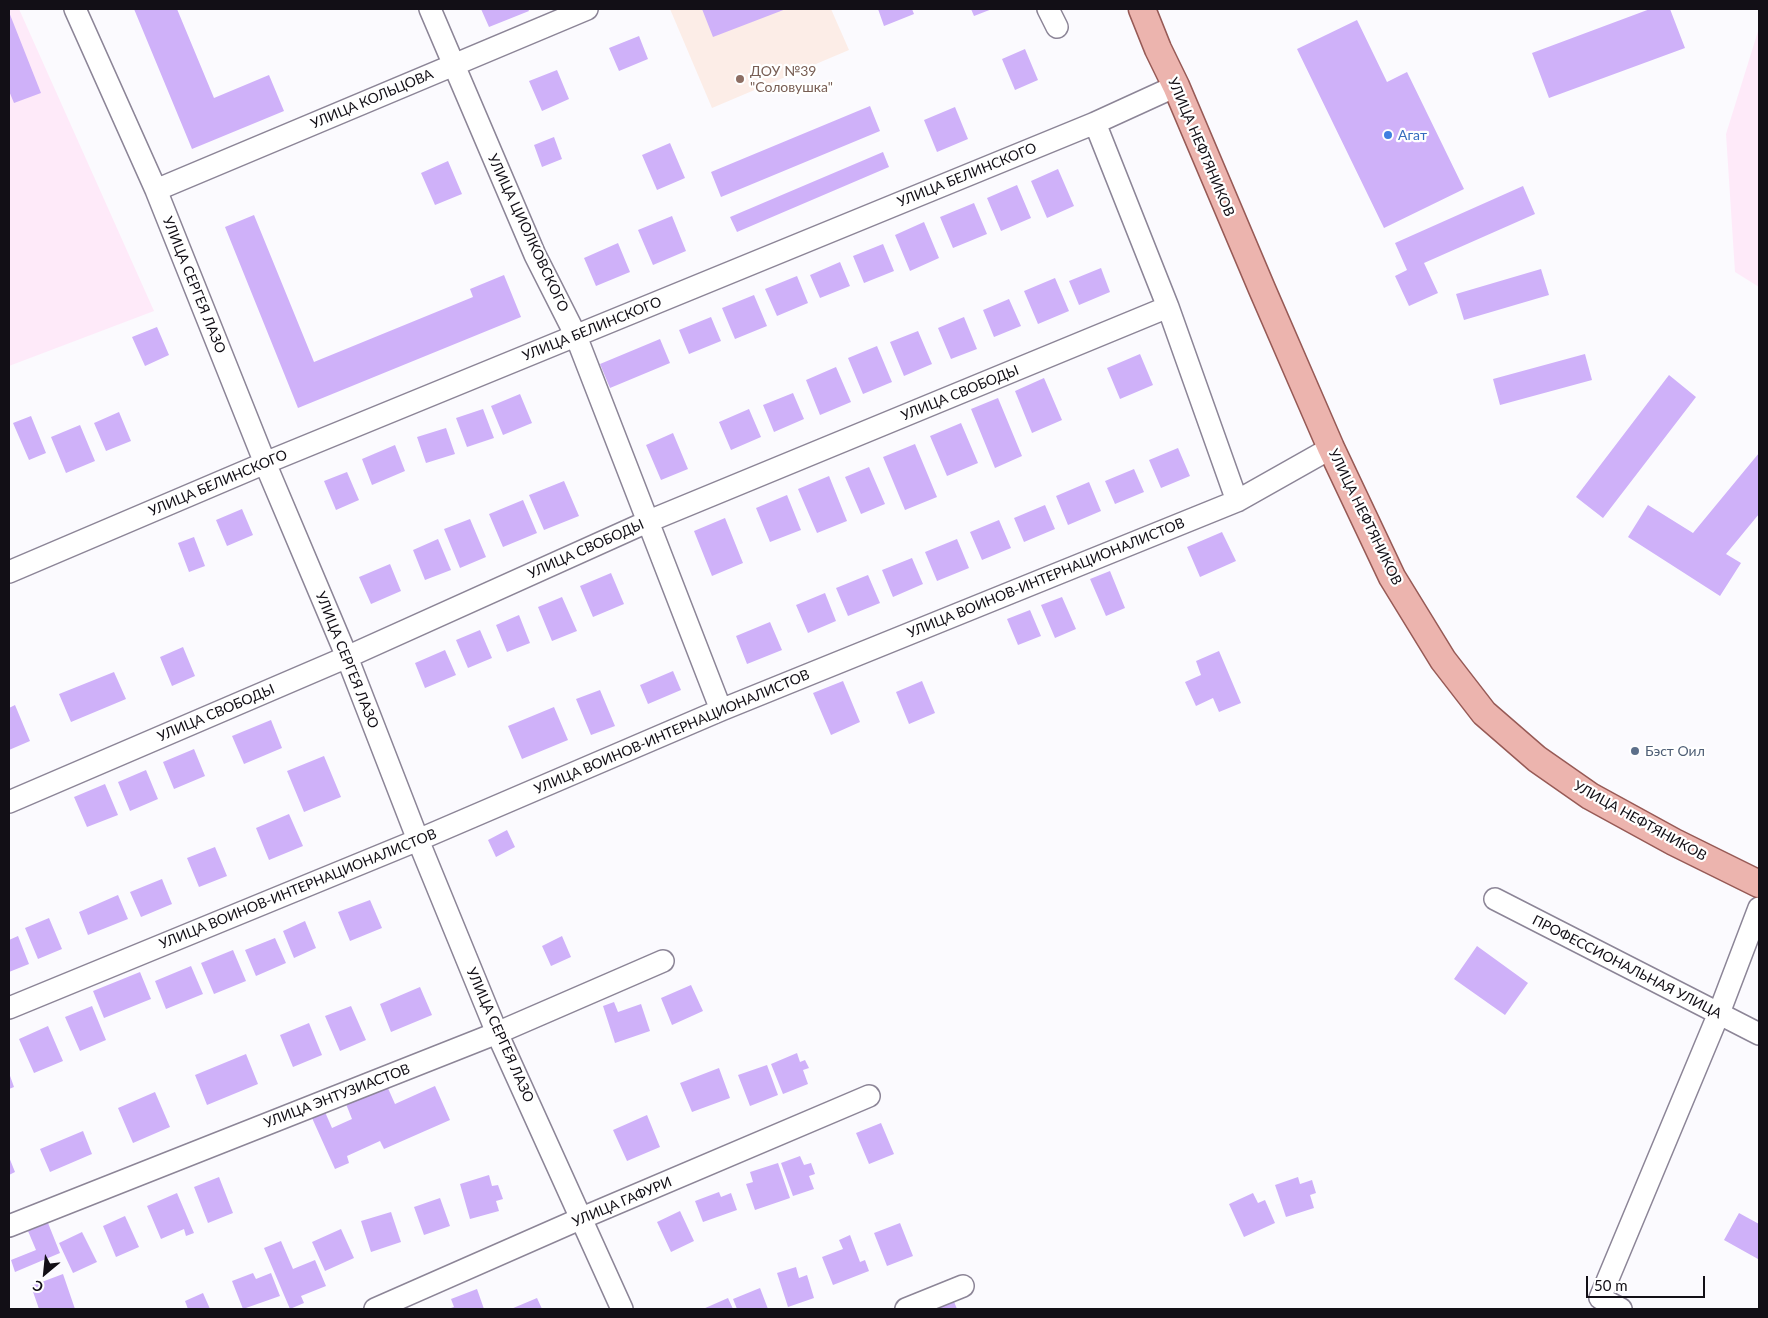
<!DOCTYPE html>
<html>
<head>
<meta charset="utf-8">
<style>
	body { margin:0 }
	#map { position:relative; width:1768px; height:1318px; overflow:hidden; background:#fbfafe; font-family:Lato,sans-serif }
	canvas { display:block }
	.frame { position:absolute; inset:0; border:10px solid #120f16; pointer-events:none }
	.north { position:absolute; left:20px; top:1248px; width:50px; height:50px; -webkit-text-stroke:4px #fff; paint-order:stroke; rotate:208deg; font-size:14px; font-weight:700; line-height:20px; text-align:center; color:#120f16 }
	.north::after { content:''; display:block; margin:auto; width:18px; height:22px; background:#120f16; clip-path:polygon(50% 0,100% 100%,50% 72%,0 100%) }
	.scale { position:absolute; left:1586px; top:1276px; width:119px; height:22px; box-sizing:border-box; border:2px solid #120f16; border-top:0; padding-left:6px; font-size:15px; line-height:18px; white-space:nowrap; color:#120f16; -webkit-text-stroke:4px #fff; paint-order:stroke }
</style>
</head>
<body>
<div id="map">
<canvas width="1768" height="1318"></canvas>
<div class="frame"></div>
<div class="north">С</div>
<div class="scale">50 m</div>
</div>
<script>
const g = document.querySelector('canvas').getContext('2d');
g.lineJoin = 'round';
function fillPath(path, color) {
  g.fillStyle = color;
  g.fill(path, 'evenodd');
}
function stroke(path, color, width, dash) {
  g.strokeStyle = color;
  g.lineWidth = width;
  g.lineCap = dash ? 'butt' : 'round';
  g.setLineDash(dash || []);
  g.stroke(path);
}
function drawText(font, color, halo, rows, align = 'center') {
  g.font = font + ' Lato,sans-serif';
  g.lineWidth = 4.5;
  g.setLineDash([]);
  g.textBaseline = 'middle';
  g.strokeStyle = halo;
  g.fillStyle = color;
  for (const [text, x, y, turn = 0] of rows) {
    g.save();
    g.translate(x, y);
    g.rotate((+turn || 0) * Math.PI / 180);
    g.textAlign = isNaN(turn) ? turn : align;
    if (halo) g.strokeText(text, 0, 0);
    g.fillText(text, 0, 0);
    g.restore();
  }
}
const industrial = new Path2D(`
	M 9,9 L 19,9 L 154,311 L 9,366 Z
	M 1759,28 L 1759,287 L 1735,272 L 1726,134 Z`);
const education = new Path2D(`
	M 670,9 L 831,9 L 849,50 L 712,108 Z`);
const building = new Path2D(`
	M 134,9 L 177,9 L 214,98 L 269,75 L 284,111 L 192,149 Z
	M 481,9 L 528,9 L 529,11 L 489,27 Z
	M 702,9 L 786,9 L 713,37 Z
	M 878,9 L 912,9 L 914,14 L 884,26 Z
	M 971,9 L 992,9 L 974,16 Z
	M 1650,9 L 1670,9 L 1685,48 L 1549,98 L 1532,53 Z
	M 9,12 L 41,93 L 14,103 L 9,91 Z
	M 1357,20 L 1387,82 L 1407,72 L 1464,189 L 1384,228 L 1297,49 Z
	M 639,36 L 648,59 L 619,71 L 609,48 Z
	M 1025,49 L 1038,80 L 1015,90 L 1002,59 Z
	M 557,70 L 569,99 L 542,111 L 529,81 Z
	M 870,106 L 880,131 L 721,197 L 711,172 Z
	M 955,107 L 968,139 L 937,152 L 924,120 Z
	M 554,137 L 562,159 L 542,167 L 534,145 Z
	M 670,143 L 685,178 L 657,190 L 642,155 Z
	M 883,152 L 889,167 L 737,232 L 730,217 Z
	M 448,161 L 462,194 L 435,205 L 421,173 Z
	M 1058,169 L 1074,206 L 1047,218 L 1031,181 Z
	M 1017,185 L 1031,218 L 1001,231 L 987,198 Z
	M 1523,186 L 1535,214 L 1424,263 L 1438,293 L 1409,306 L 1395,276 L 1407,270 L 1395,243 Z
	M 974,203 L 987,234 L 953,248 L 940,217 Z
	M 254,215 L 314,362 L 473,297 L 470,289 L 504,275 L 521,317 L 298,408 L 225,227 Z
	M 672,216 L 686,251 L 653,265 L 638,230 Z
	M 924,222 L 939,258 L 910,271 L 895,235 Z
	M 618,243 L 630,272 L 596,286 L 584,258 Z
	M 883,244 L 894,271 L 864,283 L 853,256 Z
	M 840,262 L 850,286 L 820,298 L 810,275 Z
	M 1101,268 L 1110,292 L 1079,305 L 1069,281 Z
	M 1541,269 L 1549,295 L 1464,320 L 1456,294 Z
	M 797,276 L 808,303 L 777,316 L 765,289 Z
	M 1055,278 L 1069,311 L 1038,324 L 1024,291 Z
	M 754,295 L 767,326 L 735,339 L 722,308 Z
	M 1009,299 L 1021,326 L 994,337 L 983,310 Z
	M 711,317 L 721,341 L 689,354 L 679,330 Z
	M 964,317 L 977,349 L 951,359 L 938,328 Z
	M 157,327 L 169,355 L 145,366 L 132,337 Z
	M 918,331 L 932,364 L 904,376 L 890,342 Z
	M 660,339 L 670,363 L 610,388 L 600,364 Z
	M 877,346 L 892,382 L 863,394 L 848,358 Z
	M 1140,354 L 1153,385 L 1120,399 L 1107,368 Z
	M 1585,354 L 1592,380 L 1500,405 L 1493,379 Z
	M 836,367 L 851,402 L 820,415 L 806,380 Z
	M 1669,375 L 1696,397 L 1603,518 L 1576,497 Z
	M 1044,378 L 1062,420 L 1032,433 L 1015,391 Z
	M 793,393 L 804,419 L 774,432 L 763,405 Z
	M 520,394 L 532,423 L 503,435 L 491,406 Z
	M 998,398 L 1022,456 L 995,468 L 971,409 Z
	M 483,409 L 494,438 L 467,447 L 456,418 Z
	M 749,409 L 761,437 L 731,450 L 719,422 Z
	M 119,412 L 131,441 L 106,451 L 94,423 Z
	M 31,416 L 46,453 L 29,460 L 13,423 Z
	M 961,423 L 978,463 L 947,476 L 930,436 Z
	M 80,425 L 95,461 L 66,473 L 51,437 Z
	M 446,428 L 455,454 L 426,463 L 417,437 Z
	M 673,433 L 688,469 L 661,480 L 646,445 Z
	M 915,444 L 937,497 L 905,510 L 883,457 Z
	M 395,445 L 405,471 L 372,485 L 362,459 Z
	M 1178,448 L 1190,476 L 1161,488 L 1149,460 Z
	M 1759,453 L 1759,514 L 1726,554 L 1741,563 L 1720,596 L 1628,537 L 1648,505 L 1693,533 Z
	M 869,467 L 885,504 L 861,514 L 845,477 Z
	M 1134,469 L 1144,492 L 1115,504 L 1105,481 Z
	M 347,472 L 359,500 L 336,510 L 324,481 Z
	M 829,476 L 847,521 L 817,533 L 798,489 Z
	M 564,481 L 579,516 L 544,530 L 529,495 Z
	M 1089,482 L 1101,511 L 1068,525 L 1056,496 Z
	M 787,495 L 801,530 L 770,542 L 756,508 Z
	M 523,500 L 537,533 L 503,547 L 489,514 Z
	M 1045,505 L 1055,529 L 1024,542 L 1014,518 Z
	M 242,509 L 253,535 L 227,546 L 216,520 Z
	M 725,518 L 743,563 L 712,576 L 694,531 Z
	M 470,519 L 486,557 L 460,568 L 444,529 Z
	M 999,520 L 1011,548 L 982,560 L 970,532 Z
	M 1222,532 L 1236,561 L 1200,577 L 1187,547 Z
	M 194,537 L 205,566 L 189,572 L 178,543 Z
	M 438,539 L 451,570 L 425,580 L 413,550 Z
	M 957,539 L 969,568 L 937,581 L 925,552 Z
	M 912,558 L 923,584 L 893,597 L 882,570 Z
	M 390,564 L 401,591 L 371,604 L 359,577 Z
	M 1110,571 L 1125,608 L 1106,616 L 1090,579 Z
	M 611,573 L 624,604 L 593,617 L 580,586 Z
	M 868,575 L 880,603 L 848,616 L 836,588 Z
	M 825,593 L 836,621 L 808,633 L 796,605 Z
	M 562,597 L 577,631 L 552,641 L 538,607 Z
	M 1062,597 L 1076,629 L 1055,638 L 1041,605 Z
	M 1030,610 L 1041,636 L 1018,645 L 1007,619 Z
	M 519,615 L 530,643 L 507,652 L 496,625 Z
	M 770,622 L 782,650 L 747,664 L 736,636 Z
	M 480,630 L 492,658 L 468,668 L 456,640 Z
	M 183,647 L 195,676 L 172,686 L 160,657 Z
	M 445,650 L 456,675 L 425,688 L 415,663 Z
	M 1219,651 L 1241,703 L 1219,712 L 1213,698 L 1196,706 L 1185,682 L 1201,675 L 1196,661 Z
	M 673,671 L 681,690 L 648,704 L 640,685 Z
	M 114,672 L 126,699 L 71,722 L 59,694 Z
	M 843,681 L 860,722 L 831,735 L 813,693 Z
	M 922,681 L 935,713 L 909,724 L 896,692 Z
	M 600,690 L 615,726 L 591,735 L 576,699 Z
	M 15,705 L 30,741 L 9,750 L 9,708 Z
	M 554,707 L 568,740 L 522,759 L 508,726 Z
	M 271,720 L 282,748 L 244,764 L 232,736 Z
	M 194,749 L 205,776 L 174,789 L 163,762 Z
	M 324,756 L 341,797 L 304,812 L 287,771 Z
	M 146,770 L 158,799 L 130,811 L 118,782 Z
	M 105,784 L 118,815 L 87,827 L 74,797 Z
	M 289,814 L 303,846 L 269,860 L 256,828 Z
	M 507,830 L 515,847 L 496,857 L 488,840 Z
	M 215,847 L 227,876 L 199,887 L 187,858 Z
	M 162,879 L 172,904 L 141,917 L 130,892 Z
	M 118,895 L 128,919 L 88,935 L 79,912 Z
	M 370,900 L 382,928 L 350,941 L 338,912 Z
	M 49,918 L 62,949 L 38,959 L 25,928 Z
	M 305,921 L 316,948 L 294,958 L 283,931 Z
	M 18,936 L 29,964 L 9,972 L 9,940 Z
	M 562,936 L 571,957 L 551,966 L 542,946 Z
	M 275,938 L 286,963 L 256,976 L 245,950 Z
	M 1477,946 L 1528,983 L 1505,1015 L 1454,979 Z
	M 233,950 L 246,981 L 214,994 L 201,963 Z
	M 191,966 L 203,994 L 166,1009 L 155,981 Z
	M 140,972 L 151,999 L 104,1018 L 93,991 Z
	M 691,985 L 703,1011 L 672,1025 L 661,998 Z
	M 420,987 L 432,1015 L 391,1032 L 380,1004 Z
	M 614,1002 L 618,1012 L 641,1004 L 650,1031 L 615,1043 L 603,1006 Z
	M 92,1006 L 106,1040 L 80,1051 L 65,1017 Z
	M 351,1006 L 366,1040 L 340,1051 L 325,1016 Z
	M 309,1023 L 322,1055 L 293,1067 L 280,1035 Z
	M 48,1026 L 63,1061 L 34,1073 L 19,1039 Z
	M 797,1053 L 800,1062 L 805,1060 L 809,1068 L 803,1070 L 808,1084 L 783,1094 L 771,1064 Z
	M 246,1054 L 258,1084 L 207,1105 L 195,1075 Z
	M 767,1065 L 778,1095 L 750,1106 L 738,1075 Z
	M 719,1068 L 730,1098 L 692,1112 L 680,1083 Z
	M 9,1073 L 14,1087 L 9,1089 Z
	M 387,1086 L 395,1104 L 435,1086 L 450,1120 L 384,1149 L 380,1141 L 347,1156 L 349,1163 L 335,1169 L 312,1118 L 325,1112 L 332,1128 L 352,1119 L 346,1104 Z
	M 155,1092 L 170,1127 L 133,1143 L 118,1108 Z
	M 647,1115 L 660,1147 L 627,1161 L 613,1130 Z
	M 881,1123 L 894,1154 L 869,1164 L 856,1133 Z
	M 83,1131 L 92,1154 L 50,1172 L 40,1149 Z
	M 800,1156 L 804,1165 L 811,1163 L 815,1174 L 809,1176 L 814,1189 L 793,1196 L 781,1163 Z
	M 9,1157 L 15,1172 L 9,1175 Z
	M 778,1163 L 790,1198 L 755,1210 L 746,1184 L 753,1182 L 750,1172 Z
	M 489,1175 L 492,1186 L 498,1185 L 503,1199 L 496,1201 L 499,1211 L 470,1219 L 460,1184 Z
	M 219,1177 L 233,1213 L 208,1223 L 194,1187 Z
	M 1298,1177 L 1300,1184 L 1312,1180 L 1316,1193 L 1310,1195 L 1314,1208 L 1286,1217 L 1275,1185 Z
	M 719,1192 L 721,1197 L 731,1193 L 737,1210 L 703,1222 L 695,1201 Z
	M 177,1193 L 194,1233 L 186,1236 L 184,1229 L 161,1239 L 147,1206 Z
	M 1253,1193 L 1258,1203 L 1265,1200 L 1275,1223 L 1244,1237 L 1229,1204 Z
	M 440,1198 L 450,1226 L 424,1235 L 414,1207 Z
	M 680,1211 L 694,1241 L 671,1252 L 657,1222 Z
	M 391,1212 L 401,1242 L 371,1252 L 361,1221 Z
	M 1739,1213 L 1759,1224 L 1758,1259 L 1724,1240 Z
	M 125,1216 L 139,1247 L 116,1257 L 103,1226 Z
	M 48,1223 L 60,1253 L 15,1272 L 11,1260 L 36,1250 L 28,1231 Z
	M 900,1223 L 913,1256 L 887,1266 L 874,1233 Z
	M 341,1229 L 354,1258 L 325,1271 L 312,1242 Z
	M 82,1232 L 97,1262 L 73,1273 L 59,1243 Z
	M 850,1235 L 860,1262 L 865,1260 L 869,1271 L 833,1285 L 822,1257 L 843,1249 L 839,1240 Z
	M 281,1241 L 293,1269 L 315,1260 L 326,1286 L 301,1296 L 304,1303 L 290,1309 L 264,1248 Z
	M 796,1267 L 799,1278 L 807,1275 L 814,1298 L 788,1307 L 777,1273 Z
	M 253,1273 L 256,1279 L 271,1273 L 280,1296 L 243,1309 L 232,1281 Z
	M 63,1274 L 75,1309 L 39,1309 L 31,1286 Z
	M 760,1288 L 768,1309 L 737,1309 L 733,1299 Z
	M 477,1289 L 484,1309 L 448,1309 L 454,1307 L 451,1299 Z
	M 203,1293 L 210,1309 L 188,1309 L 185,1301 Z
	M 537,1298 L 542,1309 L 511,1309 Z
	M 728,1298 L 733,1309 L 703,1309 Z
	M 953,1299 L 957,1309 L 941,1309 L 939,1305 Z`);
const minor = new Path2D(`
	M 75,9 L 156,190 L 265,463 L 347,657 L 418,840 L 497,1033 L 622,1309
	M 430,9 L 535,255 L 576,336 L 721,710
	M 1048,9 L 1057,27
	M 1095,123 L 1168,307 L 1237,501
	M 156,190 L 587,9
	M 9,572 L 265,463 L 1095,123 L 1176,86
	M 9,802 L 347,657 L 649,521 L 1168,307
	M 1495,899 L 1759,1034
	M 9,1008 L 418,840 L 721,710 L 1237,501 L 1331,448
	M 9,1226 L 497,1033 L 663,961
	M 375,1309 L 582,1218 L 869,1096
	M 906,1309 L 963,1286
	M 1621,1309 L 1600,1298 L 1719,1013 L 1759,908`);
const major = new Path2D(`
	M 1142,9 L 1158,49 L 1176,86 L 1262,289 L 1331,448 L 1392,577 L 1443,660 L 1484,713 L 1537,759 L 1590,796 L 1674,842 L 1759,884`);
const markers = [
	[740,79,5,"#8d6e63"],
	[1388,135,5,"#3f7fe0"],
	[1635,751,5,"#5c6f8a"]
];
const educationNames = [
	["ДОУ №39",750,71],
	["\"Соловушка\"",750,87]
];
const streetNames = [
	["УЛИЦА КОЛЬЦОВА",372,99,-23],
	["УЛИЦА НЕФТЯНИКОВ",1201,147,67],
	["УЛИЦА БЕЛИНСКОГО",967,175,-22],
	["УЛИЦА ЦИОЛКОВСКОГО",528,233,65],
	["УЛИЦА СЕРГЕЯ ЛАЗО",194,285,68],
	["УЛИЦА БЕЛИНСКОГО",592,329,-22],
	["УЛИЦА СВОБОДЫ",960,393,-22],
	["УЛИЦА БЕЛИНСКОГО",218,483,-23],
	["УЛИЦА НЕФТЯНИКОВ",1365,517,64],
	["УЛИЦА СВОБОДЫ",586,549,-24],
	["УЛИЦА ВОИНОВ-ИНТЕРНАЦИОНАЛИСТОВ",1046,578,-22],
	["УЛИЦА СЕРГЕЯ ЛАЗО",347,660,68],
	["УЛИЦА СВОБОДЫ",216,713,-23],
	["УЛИЦА ВОИНОВ-ИНТЕРНАЦИОНАЛИСТОВ",672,732,-23],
	["УЛИЦА НЕФТЯНИКОВ",1640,821,29],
	["УЛИЦА ВОИНОВ-ИНТЕРНАЦИОНАЛИСТОВ",298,889,-22],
	["ПРОФЕССИОНАЛЬНАЯ УЛИЦА",1627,967,27],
	["УЛИЦА СЕРГЕЯ ЛАЗО",500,1035,66],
	["УЛИЦА ЭНТУЗИАСТОВ",337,1096,-21],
	["УЛИЦА ГАФУРИ",622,1202,-23]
];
const shopNames = [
	["Агат",1398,135]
];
const serviceNames = [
	["Бэст Оил",1645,751]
];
fillPath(industrial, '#feeaf9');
fillPath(education, '#fcede7');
fillPath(building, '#cfb1f9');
stroke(minor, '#8c8597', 24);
stroke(major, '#975a56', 29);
stroke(minor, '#fff', 21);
stroke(major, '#ecb4ae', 26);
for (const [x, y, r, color] of markers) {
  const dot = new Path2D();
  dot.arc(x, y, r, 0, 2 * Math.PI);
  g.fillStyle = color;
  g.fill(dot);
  stroke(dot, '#fff', 2);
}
drawText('14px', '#785e54', '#fff', educationNames, 'left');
drawText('14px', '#120f16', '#fff', streetNames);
drawText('14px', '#366cbe', '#fff', shopNames, 'left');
drawText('14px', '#4e5e75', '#fff', serviceNames, 'left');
</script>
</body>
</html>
